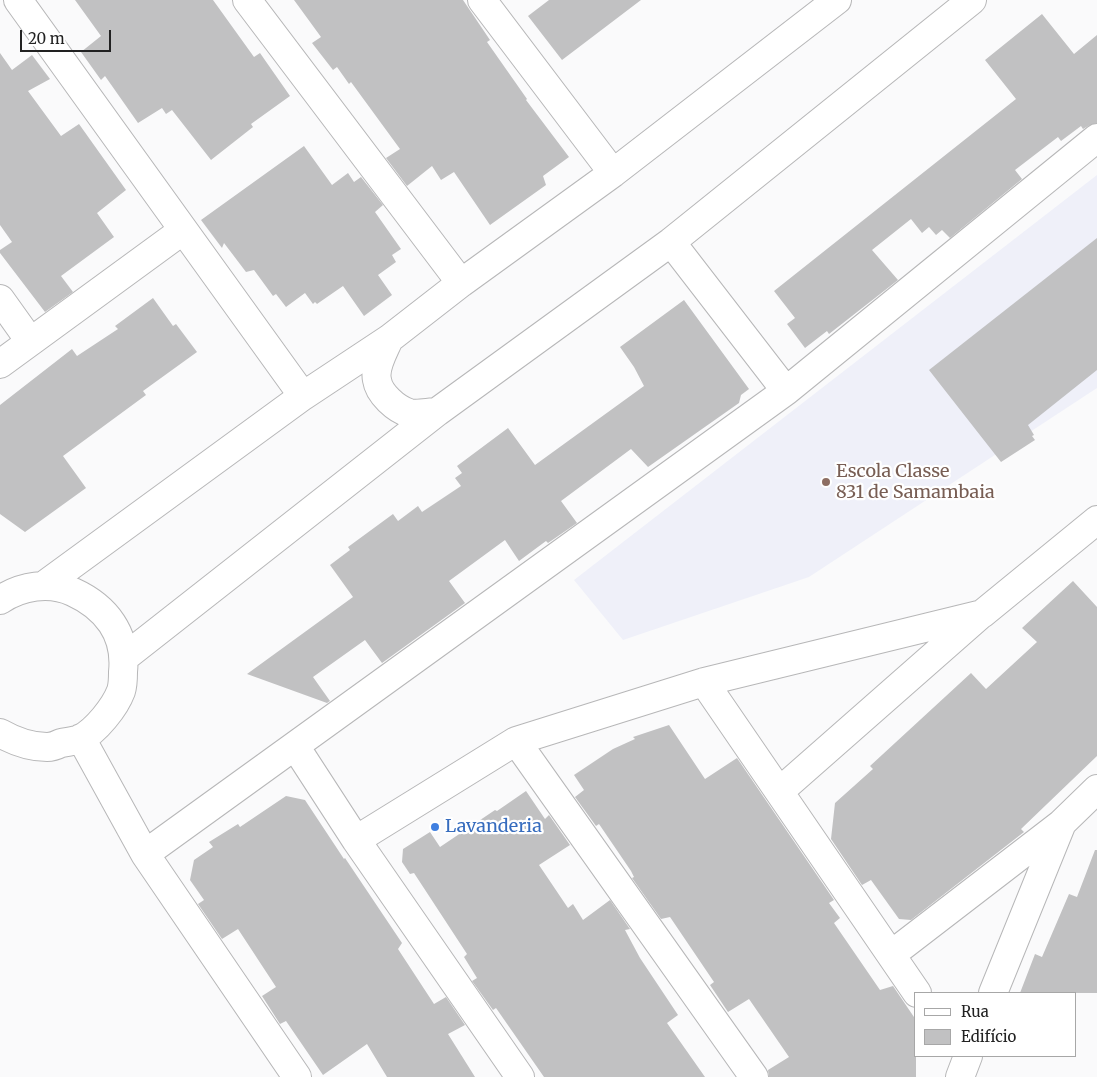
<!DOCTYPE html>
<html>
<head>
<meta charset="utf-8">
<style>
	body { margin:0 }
	#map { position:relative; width:1097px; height:1077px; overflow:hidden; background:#fafafb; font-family:Merriweather,serif }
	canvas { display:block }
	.legend { position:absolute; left:914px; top:992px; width:162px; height:65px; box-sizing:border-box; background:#fff; border:1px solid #a7a7a7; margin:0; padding:6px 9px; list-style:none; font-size:15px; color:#222 }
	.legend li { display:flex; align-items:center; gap:10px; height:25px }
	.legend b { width:25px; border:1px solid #a7a7a7 }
	.scale { position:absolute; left:20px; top:30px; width:91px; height:22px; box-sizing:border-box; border:2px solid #222; border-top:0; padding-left:6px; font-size:15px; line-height:18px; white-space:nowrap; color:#222; -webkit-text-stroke:4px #fff; paint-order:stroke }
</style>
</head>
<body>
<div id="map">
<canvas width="1097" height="1077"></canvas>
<ul class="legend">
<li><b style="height:6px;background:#fff"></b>Rua</li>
<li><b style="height:14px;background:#c1c1c2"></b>Edifício</li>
</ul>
<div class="scale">20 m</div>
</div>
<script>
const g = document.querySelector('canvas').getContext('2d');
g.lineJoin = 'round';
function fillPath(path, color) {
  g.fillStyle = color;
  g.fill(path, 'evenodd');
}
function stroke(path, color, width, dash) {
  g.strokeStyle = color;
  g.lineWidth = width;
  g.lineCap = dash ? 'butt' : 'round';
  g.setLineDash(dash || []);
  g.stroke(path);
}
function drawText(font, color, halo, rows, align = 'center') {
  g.font = font + ' Merriweather,serif';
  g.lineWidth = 4.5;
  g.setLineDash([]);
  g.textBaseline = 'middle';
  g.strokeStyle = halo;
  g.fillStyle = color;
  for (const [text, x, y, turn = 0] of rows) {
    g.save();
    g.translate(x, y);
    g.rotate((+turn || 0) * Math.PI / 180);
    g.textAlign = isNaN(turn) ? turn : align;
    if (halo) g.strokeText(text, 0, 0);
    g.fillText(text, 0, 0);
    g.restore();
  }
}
const built = new Path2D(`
	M 1097,175 L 1097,388 L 809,577 L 623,640 L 574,580 Z`);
const building = new Path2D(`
	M 75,0 L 213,0 L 254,57 L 260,53 L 290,96 L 251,124 L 253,127 L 211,160 L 172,110 L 166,114 L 162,108 L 138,123 L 105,76 L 101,80 L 81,52 L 101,36 Z
	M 294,0 L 463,0 L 490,40 L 487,42 L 527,99 L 526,100 L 569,157 L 543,176 L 546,185 L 490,225 L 454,172 L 441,180 L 432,166 L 407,186 L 386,158 L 400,149 L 351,82 L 349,84 L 337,67 L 333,70 L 312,43 L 321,37 Z
	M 549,0 L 641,0 L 562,60 L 528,16 Z
	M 1042,14 L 1074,54 L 1097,35 L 1097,123 L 1088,126 L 1083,129 L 1081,126 L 1061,141 L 1058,137 L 1015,170 L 1022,179 L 950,238 L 942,230 L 936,235 L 929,227 L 922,233 L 911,219 L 872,250 L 898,280 L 829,334 L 827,331 L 805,348 L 787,324 L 795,318 L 774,291 L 1016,99 L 985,60 Z
	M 0,53 L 12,70 L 32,55 L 50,79 L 28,91 L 61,136 L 79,124 L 126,190 L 97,213 L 114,237 L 61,276 L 73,292 L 45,312 L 0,253 L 0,250 L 12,242 L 0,225 Z
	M 304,146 L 332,185 L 348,173 L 354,182 L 361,177 L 383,205 L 375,212 L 401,249 L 392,255 L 396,262 L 378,275 L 392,295 L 364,316 L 343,286 L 317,304 L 315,302 L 313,304 L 305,293 L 286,307 L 276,294 L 273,296 L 254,270 L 246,272 L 224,243 L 222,248 L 201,220 Z
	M 1097,238 L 1097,370 L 1028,425 L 1034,435 L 1032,436 L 1035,440 L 1001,462 L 929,370 Z
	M 153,298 L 173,326 L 176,324 L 197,352 L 143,391 L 146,395 L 63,456 L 86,488 L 25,532 L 0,514 L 0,405 L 72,349 L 77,356 L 118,329 L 115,326 Z
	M 684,300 L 749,389 L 741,395 L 739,403 L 648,467 L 631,449 L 561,501 L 577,523 L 548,543 L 546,541 L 519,561 L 505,540 L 449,581 L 465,603 L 382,663 L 365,640 L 313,677 L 330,701 L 327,703 L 247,674 L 353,597 L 330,565 L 350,550 L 348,547 L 393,514 L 398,521 L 418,506 L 422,512 L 461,486 L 455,478 L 462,473 L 457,466 L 508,428 L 535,465 L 644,386 L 634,367 L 620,347 Z
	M 1073,581 L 1097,607 L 1097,756 L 1021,829 L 1024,832 L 911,920 L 899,919 L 871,880 L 862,885 L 831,839 L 835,803 L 873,769 L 870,766 L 971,673 L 986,689 L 1037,642 L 1022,628 Z
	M 669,725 L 705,779 L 737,758 L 834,900 L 829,903 L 840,918 L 834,923 L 880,990 L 893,986 L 916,1020 L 916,1077 L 769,1077 L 768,1070 L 789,1057 L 749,999 L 728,1012 L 710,985 L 714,982 L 670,917 L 661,919 L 632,878 L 634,877 L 631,871 L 599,824 L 596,826 L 575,797 L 584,790 L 574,775 L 613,749 L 635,739 L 633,737 Z
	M 526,791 L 545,819 L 549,815 L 570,845 L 539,865 L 568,908 L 573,904 L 583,920 L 610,900 L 630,929 L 625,930 L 640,958 L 678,1015 L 667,1023 L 705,1077 L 544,1077 L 496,1008 L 493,1010 L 472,981 L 477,978 L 464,957 L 467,954 L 414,873 L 410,874 L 402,862 L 403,849 L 430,832 L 440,847 L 495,810 L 497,811 Z
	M 286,796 L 305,800 L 344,859 L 345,858 L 402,943 L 398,949 L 434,1004 L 446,997 L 465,1025 L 448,1034 L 475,1077 L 387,1077 L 367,1044 L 323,1075 L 286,1021 L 280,1024 L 262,996 L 276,987 L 238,929 L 222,939 L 198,904 L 204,900 L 190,880 L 194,860 L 213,847 L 209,842 L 238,824 L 240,827 Z
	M 1095,850 L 1097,850 L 1097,993 L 1020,993 L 1035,954 L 1042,957 L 1069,894 L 1077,897 Z`);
const street = new Path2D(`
	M 18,0 L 303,396
	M 247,0 L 461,283
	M 482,0 L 613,173
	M 671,242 L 786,391
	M 0,299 L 30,341
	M 389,339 C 384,351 374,367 377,380 C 379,394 396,409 409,413 C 417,415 429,412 437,412
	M 0,364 L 182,231
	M 43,586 L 303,396 L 389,339 L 461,283 L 613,173 L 837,0
	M 0,600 C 21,586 49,581 73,592 C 106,607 127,634 123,672 C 123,678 123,685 121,691 C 115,707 96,731 80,739 C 74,741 67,742 61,743 C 57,745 51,747 47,747 C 30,747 14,741 0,733
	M 125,657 L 437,412 L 671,242 L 972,0
	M 704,682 L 917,993
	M 81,738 L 145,854 L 297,1077
	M 516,741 L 754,1077
	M 295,746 L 356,840 L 520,1077
	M 780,791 L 979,616
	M 356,840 L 516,741 L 704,682 L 982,614 L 1097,520
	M 145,854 L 786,391 L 1097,138
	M 892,954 L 1061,824
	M 993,993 L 1062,823 L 1097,789
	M 960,1077 L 968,1056`);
const markers = [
	[826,482,5,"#8d6e63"],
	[435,827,5,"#3f7fe0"]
];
const educationNames = [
	["Escola Classe",836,472],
	["831 de Samambaia",836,493]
];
const shopNames = [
	["Lavanderia",445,827]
];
fillPath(built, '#eff0f9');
fillPath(building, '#c1c1c2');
stroke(street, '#b7b7b8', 30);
stroke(street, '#fff', 28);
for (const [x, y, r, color] of markers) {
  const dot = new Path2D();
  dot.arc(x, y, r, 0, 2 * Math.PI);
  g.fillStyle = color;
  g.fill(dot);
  stroke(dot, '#fff', 2);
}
drawText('18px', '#785e54', '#fff', educationNames, 'left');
drawText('18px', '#366cbe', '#fff', shopNames, 'left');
</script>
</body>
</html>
